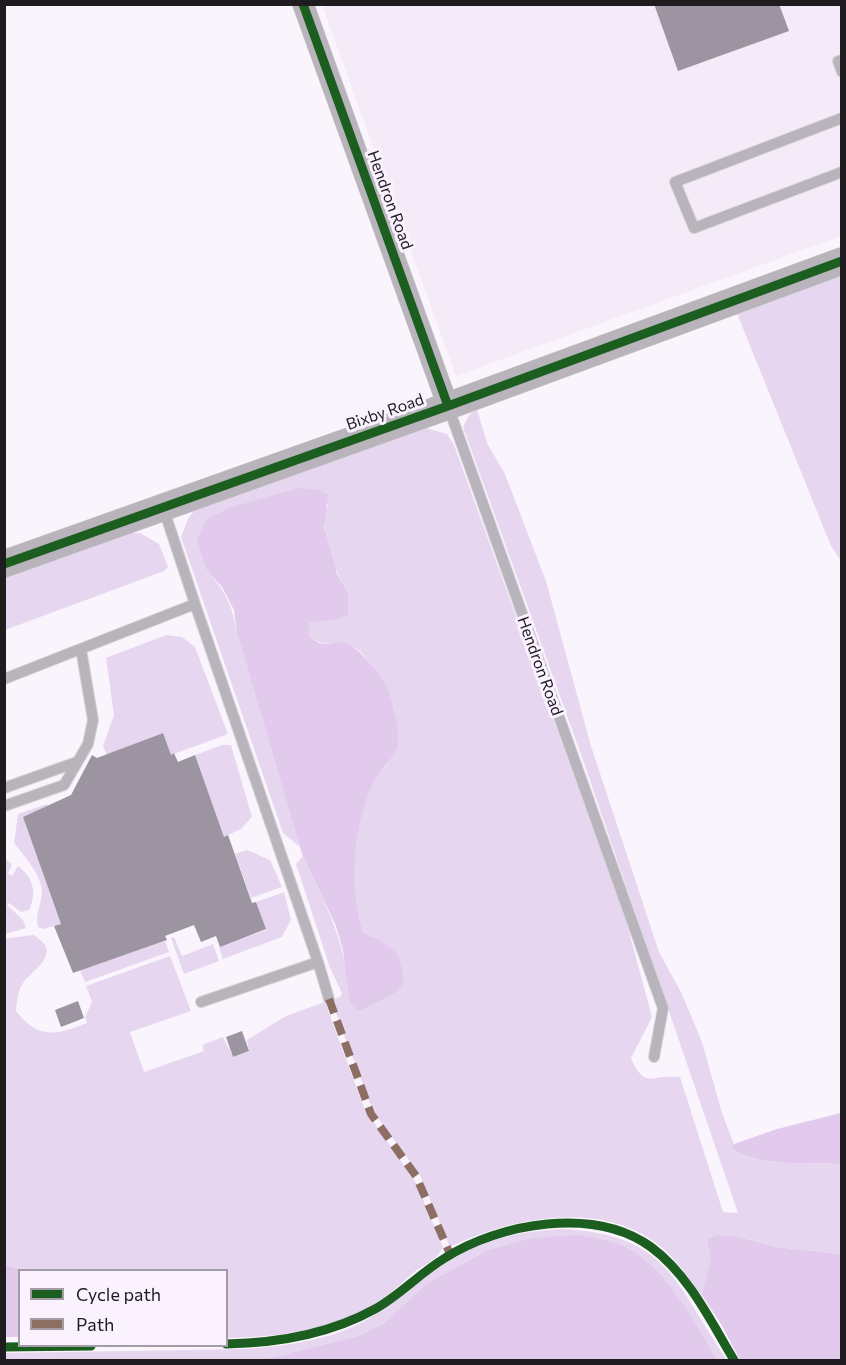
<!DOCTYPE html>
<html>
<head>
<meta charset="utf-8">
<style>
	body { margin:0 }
	#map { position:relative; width:846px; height:1365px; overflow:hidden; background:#faf5fc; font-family:Commissioner,sans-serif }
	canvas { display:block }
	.frame { position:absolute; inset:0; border:6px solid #1f1c20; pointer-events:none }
	.legend { position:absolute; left:18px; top:1269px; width:210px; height:78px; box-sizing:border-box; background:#fbf2ff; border:2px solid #a39ca6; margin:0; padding:8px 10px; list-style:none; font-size:18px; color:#1f1c20 }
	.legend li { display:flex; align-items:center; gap:12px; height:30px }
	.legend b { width:30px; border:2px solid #a39ca6 }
</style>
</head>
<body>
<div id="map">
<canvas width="846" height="1365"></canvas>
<div class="frame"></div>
<ul class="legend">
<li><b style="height:8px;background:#1b5e20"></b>Cycle path</li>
<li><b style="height:8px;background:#8d6e63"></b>Path</li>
</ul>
</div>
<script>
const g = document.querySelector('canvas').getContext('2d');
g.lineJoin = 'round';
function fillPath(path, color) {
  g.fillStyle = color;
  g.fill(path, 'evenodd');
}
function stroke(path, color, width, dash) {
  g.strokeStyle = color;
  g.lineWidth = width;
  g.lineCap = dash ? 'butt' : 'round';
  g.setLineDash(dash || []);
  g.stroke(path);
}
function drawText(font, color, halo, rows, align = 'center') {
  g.font = font + ' Commissioner,sans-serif';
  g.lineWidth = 6;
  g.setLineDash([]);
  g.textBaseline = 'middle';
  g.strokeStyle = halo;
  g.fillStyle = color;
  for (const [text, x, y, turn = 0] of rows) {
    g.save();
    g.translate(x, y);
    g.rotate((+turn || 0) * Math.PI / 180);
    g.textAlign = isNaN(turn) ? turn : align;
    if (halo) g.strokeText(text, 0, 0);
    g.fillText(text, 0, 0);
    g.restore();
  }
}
const built = new Path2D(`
	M 322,5 L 841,5 L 841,236 L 456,376 Z`);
const green = new Path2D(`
	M 841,272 L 841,561 L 831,546 L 736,311 Z
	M 477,409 L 487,443 L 505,474 L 546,581 L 591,746 L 659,952 L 682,994 L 702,1042 L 722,1113 L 734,1144 L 730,1148 C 761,1167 807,1163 841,1164 L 841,1254 L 776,1247 L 740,1237 L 707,1240 L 711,1258 L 703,1297 C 691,1282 679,1263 665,1250 C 607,1198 513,1216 450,1247 L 420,1175 L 373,1111 L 331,1000 L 340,997 L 342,993 L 330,968 L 296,864 L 303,856 C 327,909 347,942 350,1003 L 373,937 L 363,932 C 351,896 350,843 363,806 C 367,797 371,786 376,777 C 380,771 387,766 390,759 C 410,724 384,673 357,649 C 342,635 327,653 308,635 L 308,623 L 339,619 L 348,593 C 334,569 317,531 328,504 L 298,488 L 278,494 L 206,569 C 224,589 233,606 237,633 L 300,847 L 283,833 L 181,537 L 189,517 L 196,509 L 426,428 L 447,434 L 454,445 L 625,917 L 652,1017 L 631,1058 C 645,1091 653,1073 680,1077 L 723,1212 L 738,1213 L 583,760 L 463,427 L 469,415 Z
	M 130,533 L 140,533 L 159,544 L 168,567 L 164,571 L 5,630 L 5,575 Z
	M 166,635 L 182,637 L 195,647 L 228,734 L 171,755 L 162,733 L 107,755 L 103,746 L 114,715 L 106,658 Z
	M 222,745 L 231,745 L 252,817 L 241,829 L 224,837 L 195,755 Z
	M 47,804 L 49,807 L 23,817 L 61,924 L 43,929 L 38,927 C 35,914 41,905 42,893 C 43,876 23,855 14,843 L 18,814 Z
	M 247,850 L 270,860 L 282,887 L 251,898 L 235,854 Z
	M 4,858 L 12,864 L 8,874 L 12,876 L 18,866 C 34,878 37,893 29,910 L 21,912 L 9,903 L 7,905 L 23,920 L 26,928 L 5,934 Z
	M 284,892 L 291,920 L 282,937 L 223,959 L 219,947 L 266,930 L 256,902 Z
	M 33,935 C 64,952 35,968 23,983 C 17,992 17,1001 16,1011 C 39,1040 56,1035 87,1023 L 85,1017 L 92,1002 L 86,986 L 170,956 L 191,1011 L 130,1032 L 144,1072 L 204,1051 L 202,1045 L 223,1037 L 233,1057 L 249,1051 L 247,1040 L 286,1016 L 325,1002 L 364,1108 L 416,1183 L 443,1247 C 438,1260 423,1265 413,1273 C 400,1284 387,1297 373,1305 C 329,1331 276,1337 227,1338 L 226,1270 L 21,1270 L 5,1264 L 4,939 Z
	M 174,937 L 182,956 L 213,944 L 219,961 L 184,974 L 171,938 Z
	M 165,941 L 169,952 L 85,982 L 80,970 Z
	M 562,1229 C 669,1234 675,1284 727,1360 L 717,1360 L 681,1301 L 486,1251 L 426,1284 L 384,1323 L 358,1336 L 262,1360 L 5,1360 L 4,1353 L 245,1349 C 286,1346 332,1340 368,1319 C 390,1307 407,1290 427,1276 C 472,1243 508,1232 562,1229 Z`);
const forest = new Path2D(`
	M 298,488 L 318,490 L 328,495 L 324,528 L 337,574 L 348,593 L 348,614 L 339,619 L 309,623 L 308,635 C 325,651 328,640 346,643 C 354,644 376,669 381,677 C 390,688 402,733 397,747 C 393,760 380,769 374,781 C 353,825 348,885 363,932 C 391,947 404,950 403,985 L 395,993 L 359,1011 L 350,1003 L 343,950 L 336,926 L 302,854 L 237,633 L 234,610 L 222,587 L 206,569 L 197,539 L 206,520 L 229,508 Z
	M 841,1113 L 841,1164 C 807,1163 761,1167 730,1148 L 734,1144 L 777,1129 Z
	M 579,1235 C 591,1238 604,1239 615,1243 C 662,1258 694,1321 717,1360 L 262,1360 L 358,1336 L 384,1323 L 426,1284 L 486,1251 L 532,1238 Z
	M 716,1235 L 740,1237 L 776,1247 L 841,1254 L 841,1360 L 740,1360 L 721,1324 L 702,1295 L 711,1258 L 707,1240 Z
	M 4,1264 L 21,1270 L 19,1337 L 5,1337 Z`);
const building = new Path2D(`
	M 654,4 L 779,4 L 789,31 L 678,71 Z
	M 163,733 L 171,755 L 174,753 L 178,762 L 195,755 L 224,837 L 228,835 L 252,903 L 256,902 L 266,929 L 220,947 L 216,936 L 201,942 L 194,925 L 165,936 L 167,940 L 73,973 L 54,926 L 61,924 L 23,817 L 71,795 L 92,755 L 97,758 Z
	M 78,1001 L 84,1018 L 61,1027 L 55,1010 Z
	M 242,1031 L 249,1051 L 233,1057 L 226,1037 Z`);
const service = new Path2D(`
	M 842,60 L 838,61 L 842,72
	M 842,118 L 675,182 L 694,228 L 842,172
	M 448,406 L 663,1008 L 654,1057
	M 195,604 L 318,962 L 201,1002
	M 4,679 L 195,604 L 163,507
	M 4,788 L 77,762
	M 4,806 L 64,785 L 88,744 L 93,720 L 81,649
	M 318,962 L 329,999`);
const minor = new Path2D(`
	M 303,4 L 448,406`);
const tertiary = new Path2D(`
	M 4,564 L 448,406 L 842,261`);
const quiet = new Path2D(`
	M 329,999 L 371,1114 L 416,1176 L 450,1254`);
const cycleway = new Path2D(`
	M 303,4 L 448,406
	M 4,564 L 448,406 L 842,261
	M 226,1344 C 277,1343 330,1334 375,1309 C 400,1295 420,1273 445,1258 C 500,1223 594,1206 651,1247 C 689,1275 711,1322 734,1360
	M 4,1347 L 91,1346`);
const streetNames = [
	["Hendron Road",390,200,70],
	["Bixby Road",385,412,-19],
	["Hendron Road",540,666,70]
];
fillPath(built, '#f4eaf8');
fillPath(green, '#e7d6ef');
fillPath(forest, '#e1caec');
fillPath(building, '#9c94a0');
stroke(service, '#d6d3d8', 12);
stroke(minor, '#d6d3d8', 22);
stroke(tertiary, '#d6d3d8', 28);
stroke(service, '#b9b4bc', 10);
stroke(minor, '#b9b4bc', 21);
stroke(tertiary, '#b9b4bc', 27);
stroke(quiet, '#8d6e63', 8, [15, 8]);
stroke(cycleway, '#1b5e20', 9);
drawText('16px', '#1f1c20', '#fbf2ff', streetNames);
</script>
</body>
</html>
